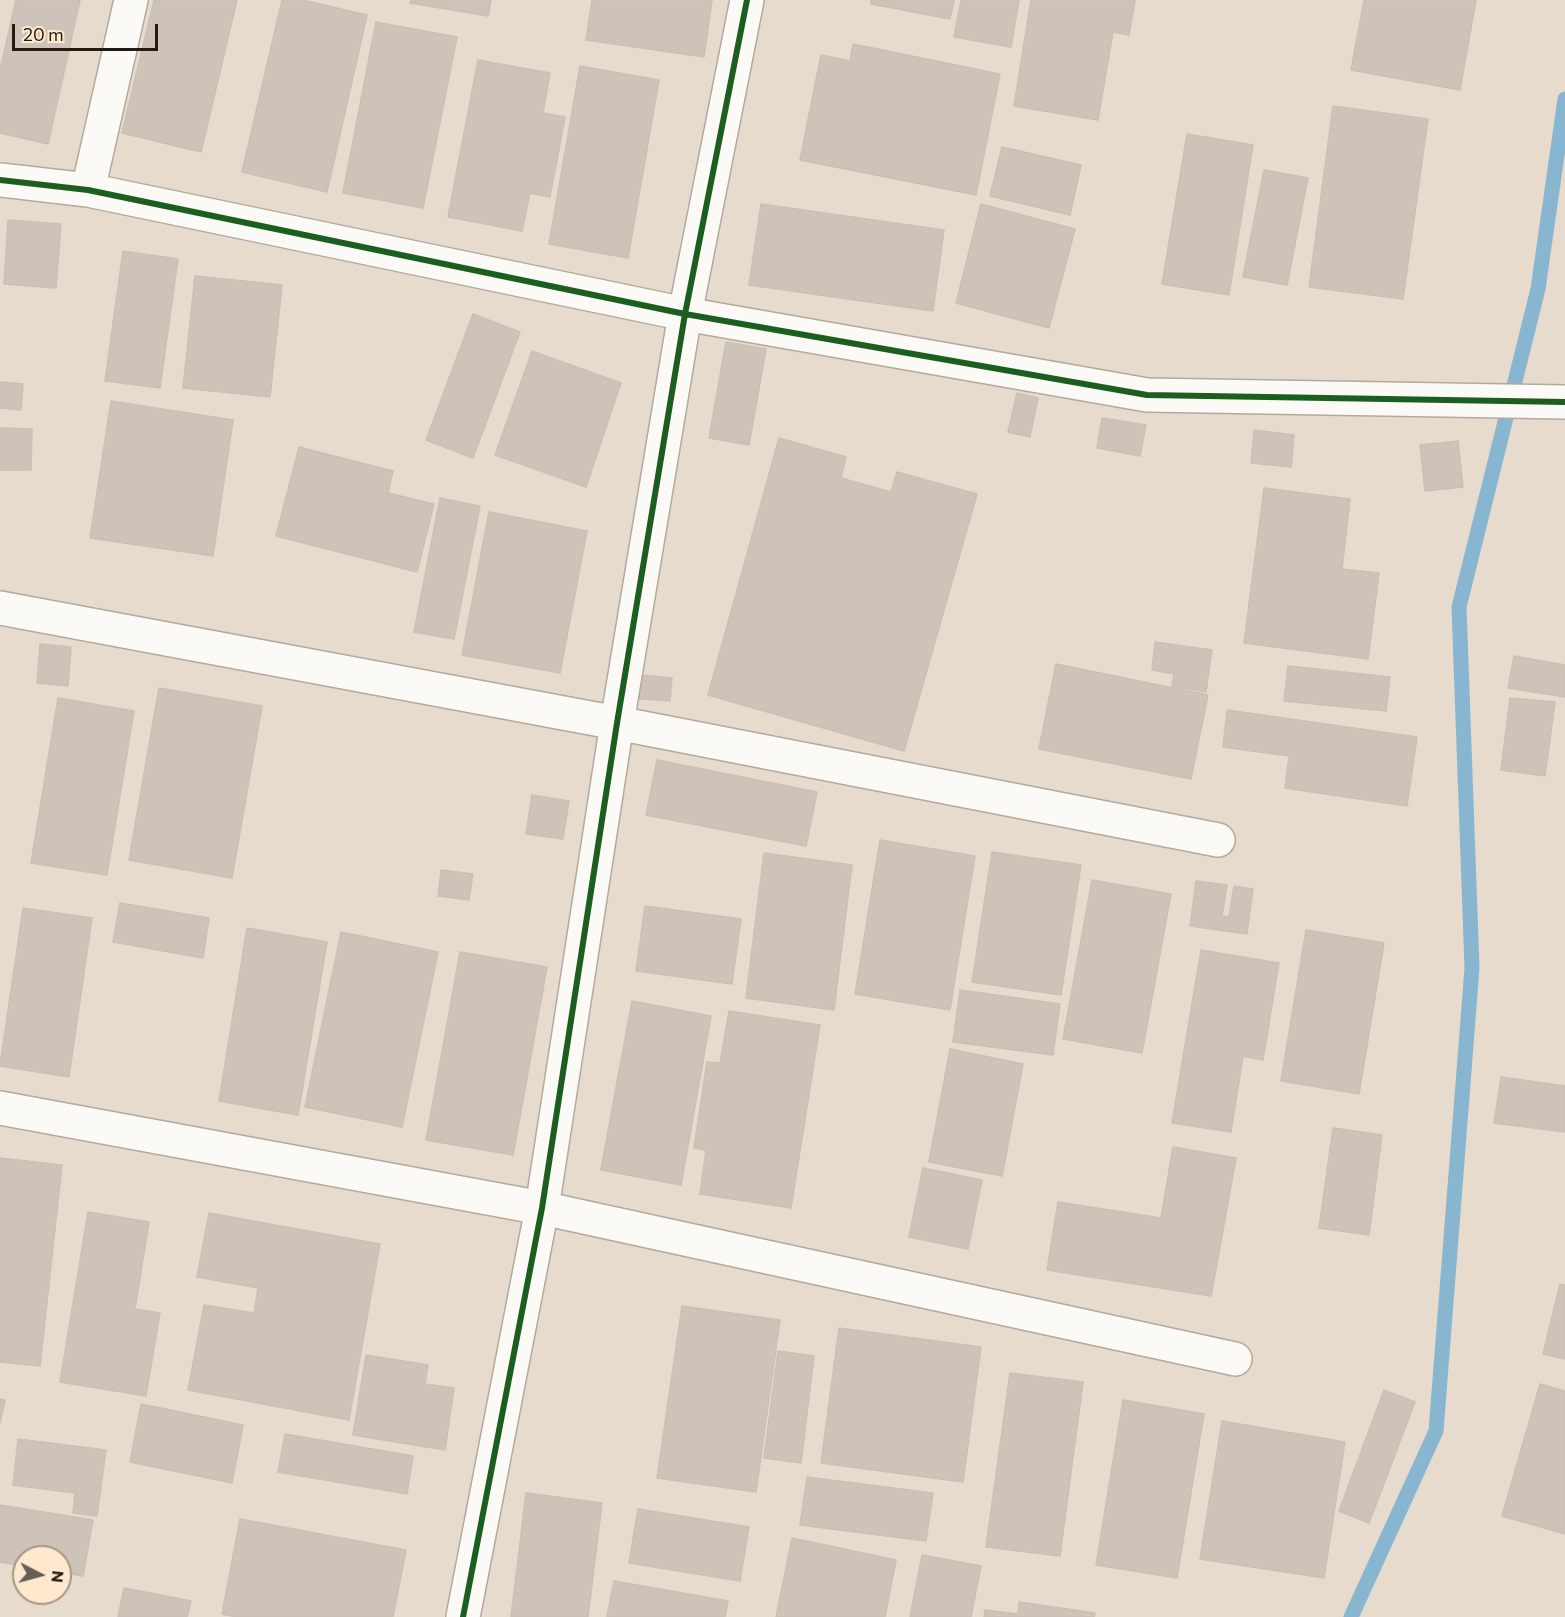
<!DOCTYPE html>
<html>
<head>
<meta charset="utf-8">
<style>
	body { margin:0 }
	#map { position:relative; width:1565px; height:1617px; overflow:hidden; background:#e6dbcc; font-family:Commissioner,sans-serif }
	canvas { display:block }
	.north { position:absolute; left:12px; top:1545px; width:60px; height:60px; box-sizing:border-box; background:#fee9ce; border:2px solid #a69783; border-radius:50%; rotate:96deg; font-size:16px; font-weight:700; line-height:24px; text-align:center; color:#231b12 }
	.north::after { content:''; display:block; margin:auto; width:21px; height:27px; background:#675e53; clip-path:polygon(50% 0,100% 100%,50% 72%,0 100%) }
	.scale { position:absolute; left:12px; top:24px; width:146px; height:27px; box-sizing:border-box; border:3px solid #231b12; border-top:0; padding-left:8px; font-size:18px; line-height:21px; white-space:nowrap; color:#231b12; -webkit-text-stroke:4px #fee9ce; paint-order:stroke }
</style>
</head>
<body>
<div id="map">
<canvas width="1565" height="1617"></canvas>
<div class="north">N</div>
<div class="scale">20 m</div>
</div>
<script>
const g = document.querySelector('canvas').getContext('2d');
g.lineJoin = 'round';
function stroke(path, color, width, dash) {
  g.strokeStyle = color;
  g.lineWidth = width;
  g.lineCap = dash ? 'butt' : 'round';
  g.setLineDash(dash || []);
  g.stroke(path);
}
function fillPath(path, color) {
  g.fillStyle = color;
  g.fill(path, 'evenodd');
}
const stream = new Path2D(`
	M 1351,1617 L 1436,1431 L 1472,968 L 1459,607 L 1538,289 L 1565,99`);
const building = new Path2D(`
	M 16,0 L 80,0 L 48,144 L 0,133 L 0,70 Z
	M 154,0 L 237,0 L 201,152 L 122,133 Z
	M 282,0 L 302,0 L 367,15 L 327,192 L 242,172 Z
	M 411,0 L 491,0 L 488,16 L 410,3 Z
	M 592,0 L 712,0 L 704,57 L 586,40 Z
	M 871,0 L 954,0 L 950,19 L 871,4 Z
	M 961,0 L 1019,0 L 1011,47 L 954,37 Z
	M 1031,0 L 1135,0 L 1129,35 L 1113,32 L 1098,120 L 1014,106 Z
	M 1364,0 L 1476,0 L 1460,90 L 1351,70 Z
	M 376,22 L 457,37 L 423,208 L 343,193 Z
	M 853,44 L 1000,74 L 976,195 L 800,160 L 821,55 L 850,61 Z
	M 478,60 L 550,73 L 543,113 L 565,117 L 550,197 L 530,193 L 522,231 L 448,217 Z
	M 580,66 L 659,80 L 628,258 L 549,244 Z
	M 1333,106 L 1428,119 L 1403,299 L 1309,287 Z
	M 1187,134 L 1253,145 L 1229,295 L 1162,284 Z
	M 1002,147 L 1081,165 L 1070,215 L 990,196 Z
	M 1264,170 L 1308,178 L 1287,285 L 1243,277 Z
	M 761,204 L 944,230 L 933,311 L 749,285 Z
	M 981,204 L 1075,229 L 1049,328 L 956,303 Z
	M 8,220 L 61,224 L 56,288 L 4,284 Z
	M 123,251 L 178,259 L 160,388 L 105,381 Z
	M 195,276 L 282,285 L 270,397 L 183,388 Z
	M 473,314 L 520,332 L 473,458 L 426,440 Z
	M 726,342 L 766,349 L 749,445 L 709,438 Z
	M 532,351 L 621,383 L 586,487 L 495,455 Z
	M 0,382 L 23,384 L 21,410 L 0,408 Z
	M 1017,393 L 1038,398 L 1030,437 L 1008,432 Z
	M 111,401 L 233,420 L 213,556 L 90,538 Z
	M 1102,418 L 1146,425 L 1140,456 L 1097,448 Z
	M 0,428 L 32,429 L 31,470 L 0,470 Z
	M 1254,430 L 1294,435 L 1291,467 L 1251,463 Z
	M 779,438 L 846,457 L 841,478 L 891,492 L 897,472 L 977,494 L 904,751 L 708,695 Z
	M 1458,441 L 1463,487 L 1425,491 L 1420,445 Z
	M 299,447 L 393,471 L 388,493 L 434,504 L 417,572 L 276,536 Z
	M 1264,488 L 1350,499 L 1342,569 L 1379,573 L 1368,659 L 1244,643 Z
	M 440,498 L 480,506 L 454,639 L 414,632 Z
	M 489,512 L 587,531 L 560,673 L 462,655 Z
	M 1155,642 L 1212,650 L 1206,692 L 1172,686 L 1174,674 L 1152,670 Z
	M 40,644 L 71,647 L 68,686 L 37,683 Z
	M 1514,656 L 1565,665 L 1565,697 L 1508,688 Z
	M 1056,664 L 1208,695 L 1191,779 L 1039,749 Z
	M 1288,666 L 1390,677 L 1386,711 L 1284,701 Z
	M 631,674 L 672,678 L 670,701 L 629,698 Z
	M 159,688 L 262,706 L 232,878 L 129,860 Z
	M 58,698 L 134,711 L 107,875 L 31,863 Z
	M 1510,698 L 1555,702 L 1545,776 L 1501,770 Z
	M 1227,710 L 1417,737 L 1407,806 L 1285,788 L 1289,756 L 1223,747 Z
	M 657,760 L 817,792 L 806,846 L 646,815 Z
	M 532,795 L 569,801 L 563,839 L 526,834 Z
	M 880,840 L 975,856 L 950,1010 L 855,994 Z
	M 992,852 L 1081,865 L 1061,995 L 972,982 Z
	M 764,853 L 852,865 L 834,1010 L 746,998 Z
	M 441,870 L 473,874 L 469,900 L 438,896 Z
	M 1092,880 L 1171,894 L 1142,1053 L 1063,1039 Z
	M 1196,881 L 1227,885 L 1222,916 L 1229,917 L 1234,886 L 1253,889 L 1247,934 L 1190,926 Z
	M 120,903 L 209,918 L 203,958 L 113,942 Z
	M 645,906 L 741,919 L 732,984 L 636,971 Z
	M 23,908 L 92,918 L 69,1077 L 0,1066 Z
	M 247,928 L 327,942 L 298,1115 L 219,1101 Z
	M 1306,930 L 1384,943 L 1359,1094 L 1281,1081 Z
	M 341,932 L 438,952 L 402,1127 L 305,1107 Z
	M 1201,950 L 1279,963 L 1263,1060 L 1243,1056 L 1231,1132 L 1172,1123 Z
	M 460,952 L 547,967 L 513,1155 L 426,1140 Z
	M 960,990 L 1060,1004 L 1053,1055 L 953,1042 Z
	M 632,1001 L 711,1016 L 681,1185 L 601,1170 Z
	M 729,1011 L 820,1025 L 791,1208 L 700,1194 L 706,1150 L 694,1148 L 707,1062 L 720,1063 Z
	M 950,1049 L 1023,1064 L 1002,1176 L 929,1162 Z
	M 1501,1077 L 1565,1086 L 1565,1132 L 1494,1123 Z
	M 1333,1128 L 1382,1135 L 1369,1235 L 1319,1228 Z
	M 1173,1147 L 1236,1158 L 1211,1296 L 1047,1270 L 1058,1202 L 1161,1218 Z
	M 0,1158 L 62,1165 L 40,1366 L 0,1362 Z
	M 923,1168 L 982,1180 L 968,1249 L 909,1237 Z
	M 88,1212 L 149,1222 L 135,1309 L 160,1313 L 146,1396 L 60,1382 Z
	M 209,1213 L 380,1244 L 349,1420 L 188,1390 L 204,1305 L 254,1313 L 258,1288 L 197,1277 Z
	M 1560,1284 L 1565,1285 L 1565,1359 L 1543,1354 Z
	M 682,1306 L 780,1320 L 756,1492 L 657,1478 Z
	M 839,1328 L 981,1347 L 963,1482 L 821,1463 Z
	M 778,1351 L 814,1356 L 801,1463 L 764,1458 Z
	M 366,1355 L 428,1365 L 425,1384 L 454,1388 L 445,1450 L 353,1435 Z
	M 1010,1373 L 1083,1382 L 1060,1556 L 986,1547 Z
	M 1540,1384 L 1565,1391 L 1565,1534 L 1502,1516 Z
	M 1384,1390 L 1415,1402 L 1369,1523 L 1339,1511 Z
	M 0,1399 L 5,1400 L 0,1423 Z
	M 1123,1400 L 1204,1414 L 1177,1578 L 1096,1565 Z
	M 141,1404 L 243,1425 L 232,1483 L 130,1462 Z
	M 1222,1421 L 1345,1442 L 1324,1578 L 1200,1559 Z
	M 285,1434 L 413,1456 L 407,1494 L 278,1472 Z
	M 18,1439 L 106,1450 L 97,1516 L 73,1513 L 75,1493 L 13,1485 Z
	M 807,1477 L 933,1493 L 926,1541 L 800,1525 Z
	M 526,1493 L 602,1503 L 588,1617 L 511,1617 Z
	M 0,1505 L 93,1520 L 83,1576 L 60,1572 L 60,1557 L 24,1557 L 24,1566 L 0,1562 Z
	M 638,1509 L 749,1527 L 740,1581 L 629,1563 Z
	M 240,1519 L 406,1550 L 393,1617 L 237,1617 L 222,1614 Z
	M 792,1538 L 896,1560 L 885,1617 L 776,1617 Z
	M 922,1555 L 981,1566 L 971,1617 L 910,1617 Z
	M 614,1581 L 728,1601 L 725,1617 L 607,1617 Z
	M 124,1588 L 191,1601 L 187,1617 L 118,1617 Z
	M 1019,1602 L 1095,1613 L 1094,1617 L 984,1617 L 985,1610 L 1018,1614 Z`);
const minor = new Path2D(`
	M 0,180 L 88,190 L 685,314 L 1147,395 L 1565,402
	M 88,190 L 131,0
	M 0,608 L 617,723 L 1218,840
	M 0,1108 L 542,1208 L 1235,1359
	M 463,1617 L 542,1208 L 617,723 L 685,314 L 747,0`);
const cycleway = new Path2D(`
	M 0,180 L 88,190 L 685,314 L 1147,395 L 1565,402
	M 463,1617 L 542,1208 L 617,723 L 685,314 L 747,0`);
stroke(stream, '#88b6d1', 15);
fillPath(building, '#cec3b9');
stroke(building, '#cac0b5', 1.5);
stroke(minor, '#b2aa9e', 36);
stroke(minor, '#fbfaf7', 33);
stroke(cycleway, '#1b5e20', 6);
</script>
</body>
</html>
